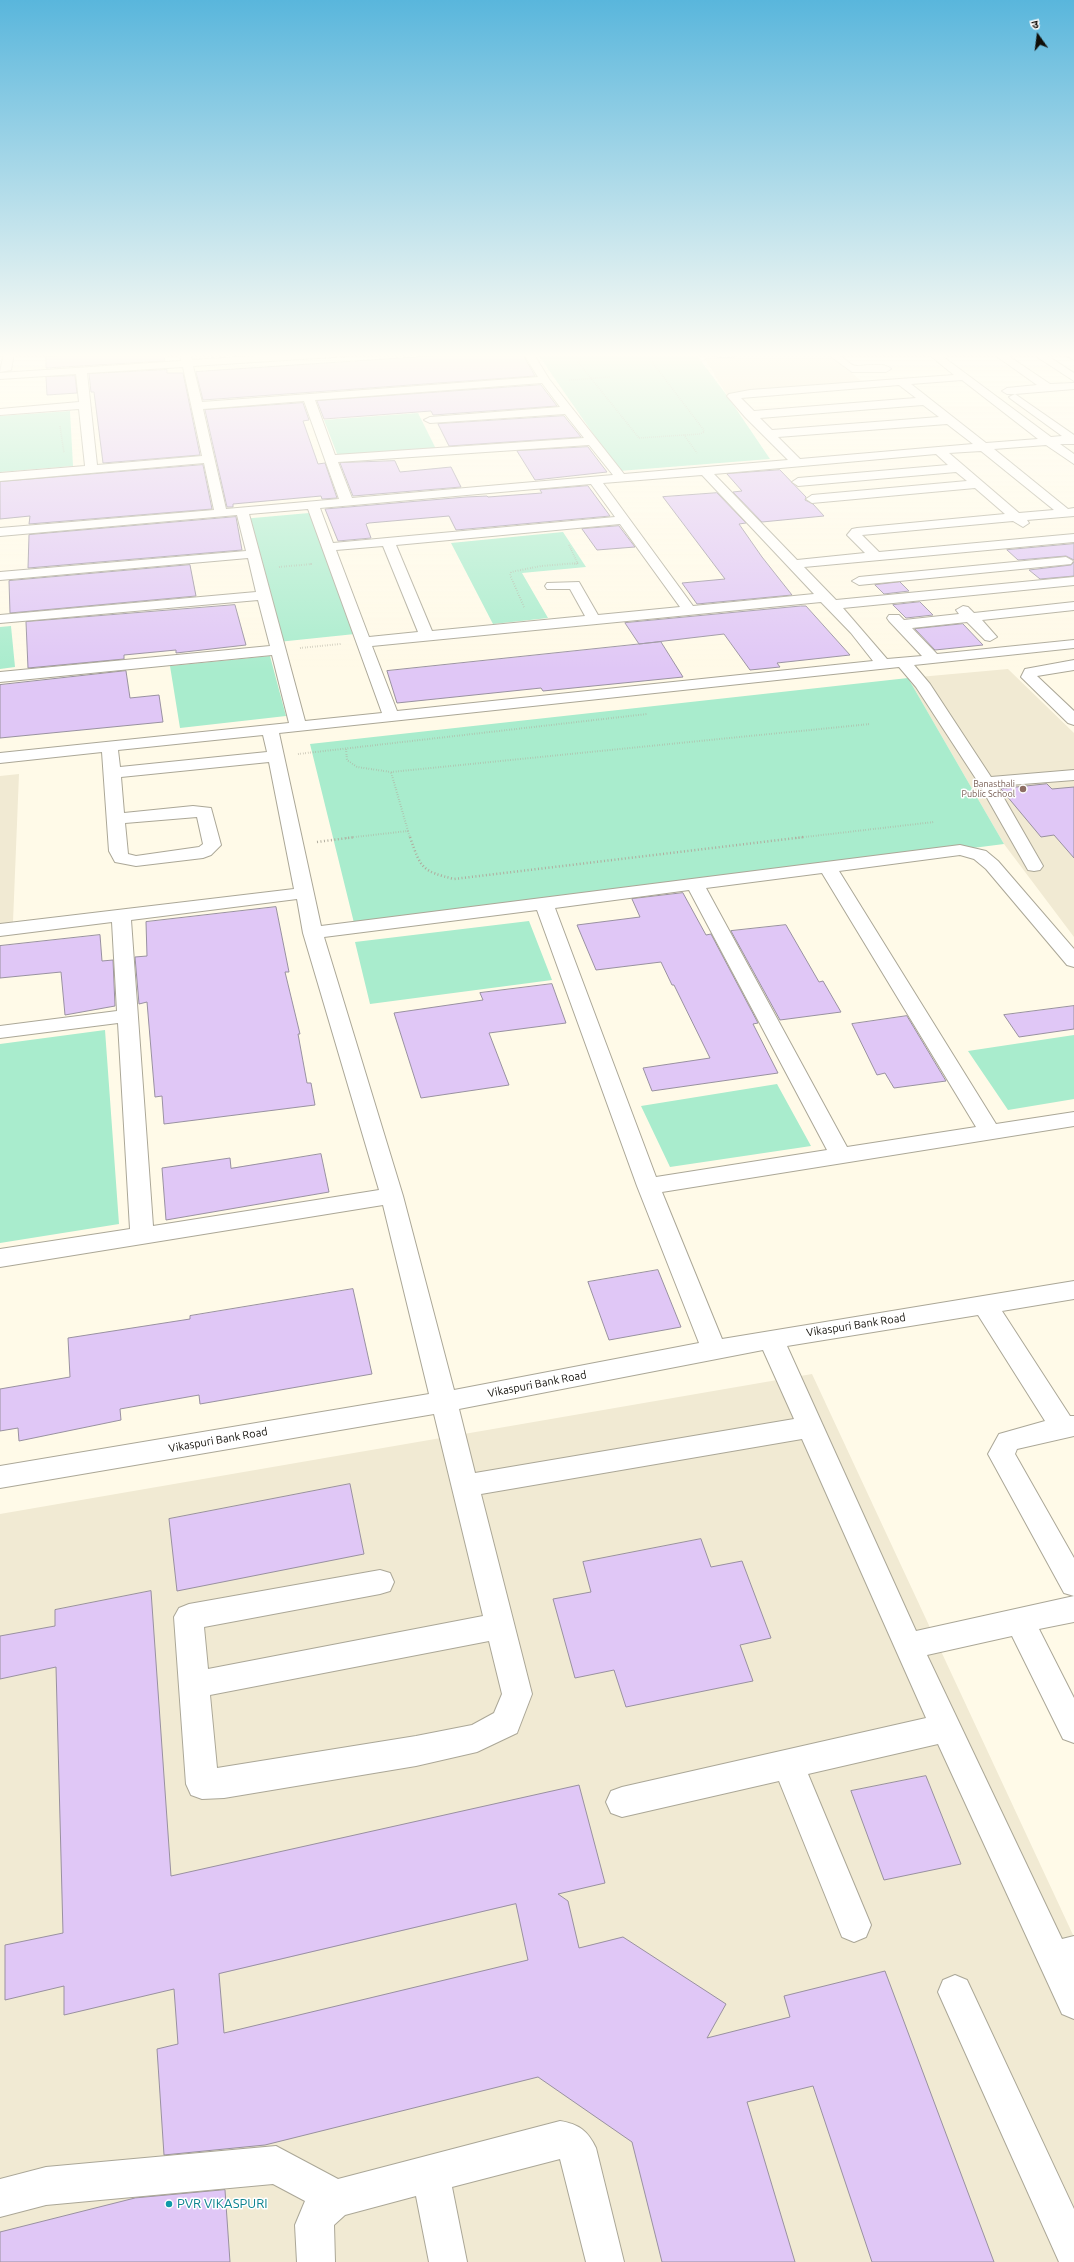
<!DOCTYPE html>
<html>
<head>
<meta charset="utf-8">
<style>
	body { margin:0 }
	#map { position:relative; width:1074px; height:2262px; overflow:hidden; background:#fffae8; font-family:Ubuntu,"Noto Sans Devanagari",sans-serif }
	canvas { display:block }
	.north { position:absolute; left:1018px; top:16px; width:40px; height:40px; -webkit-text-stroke:3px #fff; paint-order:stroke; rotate:346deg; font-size:11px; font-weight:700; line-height:16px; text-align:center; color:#100e08 }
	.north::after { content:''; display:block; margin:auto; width:14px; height:18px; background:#100e08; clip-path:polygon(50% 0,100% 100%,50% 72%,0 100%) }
</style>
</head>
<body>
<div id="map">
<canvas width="1074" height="2262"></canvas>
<div class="north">उ</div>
</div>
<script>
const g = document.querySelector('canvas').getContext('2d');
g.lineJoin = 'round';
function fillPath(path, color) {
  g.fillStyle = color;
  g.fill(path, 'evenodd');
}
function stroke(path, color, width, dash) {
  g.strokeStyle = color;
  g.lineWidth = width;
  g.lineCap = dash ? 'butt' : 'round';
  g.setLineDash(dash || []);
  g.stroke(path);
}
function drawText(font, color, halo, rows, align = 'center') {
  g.font = font + ' Ubuntu,sans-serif';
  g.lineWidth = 3;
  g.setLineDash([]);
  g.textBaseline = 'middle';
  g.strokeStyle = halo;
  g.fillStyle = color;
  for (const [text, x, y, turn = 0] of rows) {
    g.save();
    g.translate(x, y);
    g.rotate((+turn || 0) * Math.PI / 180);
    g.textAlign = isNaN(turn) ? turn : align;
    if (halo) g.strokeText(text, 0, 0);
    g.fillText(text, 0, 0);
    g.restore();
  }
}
const built = new Path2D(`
	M 701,353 L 827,353 L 869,387 L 728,397 Z
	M 1008,669 L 1074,733 L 1074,937 L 1004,844 L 908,678 Z
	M 19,774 L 13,922 L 0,924 L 0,776 Z
	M 812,1374 L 1074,1937 L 1074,2262 L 0,2262 L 0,1514 Z`);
const green = new Path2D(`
	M 537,353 L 695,353 L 728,397 L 770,459 L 619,471 Z
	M 70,411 L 73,466 L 0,472 L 0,416 Z
	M 418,413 L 437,451 L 339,459 L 324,420 Z
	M 309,513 L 355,634 L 278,642 L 242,519 Z
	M 563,532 L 586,567 L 522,573 L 548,618 L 493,624 L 451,543 Z
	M 11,626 L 15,667 L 0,669 L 0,627 Z
	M 270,656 L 286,716 L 180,728 L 170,666 Z
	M 908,678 L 1004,844 L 355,927 L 310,744 Z
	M 529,921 L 552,980 L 370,1004 L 355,942 Z
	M 105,1030 L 119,1224 L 0,1243 L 0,1044 Z
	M 1074,1035 L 1074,1099 L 1008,1110 L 968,1051 Z
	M 777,1084 L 811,1146 L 670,1167 L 641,1106 Z`);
const building = new Path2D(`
	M 97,353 L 163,353 L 165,361 L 46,368 L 46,357 Z
	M 475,353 L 522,353 L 535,376 L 203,400 L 196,372 Z
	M 167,370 L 167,373 L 183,373 L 200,455 L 103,463 L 94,392 L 91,392 L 89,374 Z
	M 75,376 L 77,393 L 47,395 L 46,377 Z
	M 541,385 L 557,406 L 433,415 L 431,411 L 324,419 L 317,401 Z
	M 303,403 L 309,420 L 303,421 L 318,464 L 325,463 L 337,498 L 322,499 L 321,496 L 233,504 L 233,507 L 227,507 L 205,410 Z
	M 564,416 L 581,437 L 449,446 L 438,424 Z
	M 588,447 L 607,472 L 535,480 L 517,451 Z
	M 395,461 L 400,472 L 451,467 L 461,487 L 353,496 L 340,463 Z
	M 203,465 L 212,509 L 29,524 L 30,516 L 0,519 L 0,482 Z
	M 780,470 L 806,497 L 805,500 L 813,504 L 824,516 L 762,522 L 733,492 L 742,491 L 727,474 Z
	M 588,486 L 610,516 L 456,530 L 449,516 L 369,523 L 366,524 L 371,538 L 338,541 L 325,509 L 466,497 L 487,496 L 488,497 L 542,493 L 540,490 Z
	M 717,493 L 746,523 L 739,524 L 762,557 L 792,595 L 697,604 L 682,583 L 725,579 L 663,497 Z
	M 236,517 L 242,550 L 28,568 L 29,535 Z
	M 619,526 L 635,547 L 597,550 L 582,529 Z
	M 1074,544 L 1074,560 L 1066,556 L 1018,560 L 1007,550 Z
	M 1074,562 L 1074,576 L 1040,579 L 1029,570 L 1071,565 Z
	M 190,565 L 196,596 L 10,613 L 9,581 Z
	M 900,582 L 909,591 L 884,594 L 875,585 Z
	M 920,602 L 933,615 L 906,618 L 893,605 Z
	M 235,605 L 246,645 L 176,653 L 176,650 L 124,655 L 124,659 L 28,668 L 26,622 Z
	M 801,606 L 806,606 L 850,655 L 777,663 L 780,667 L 750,670 L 724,634 L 639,644 L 625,623 Z
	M 963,624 L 983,645 L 935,650 L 915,629 Z
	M 661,642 L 683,677 L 543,691 L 541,688 L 397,703 L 387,671 Z
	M 126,671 L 130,698 L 159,695 L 163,722 L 0,738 L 0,685 Z
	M 1047,784 L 1052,789 L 1074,787 L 1074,858 L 1054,835 L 1041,837 L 1001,789 Z
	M 683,893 L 706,935 L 711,934 L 758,1023 L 753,1024 L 778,1073 L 652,1091 L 643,1068 L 710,1058 L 674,985 L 672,985 L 661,962 L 596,970 L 577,925 L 640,917 L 632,899 Z
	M 276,907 L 289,972 L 285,972 L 300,1034 L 298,1034 L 307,1083 L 311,1083 L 315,1105 L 164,1124 L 162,1096 L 155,1097 L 147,1002 L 139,1004 L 135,957 L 147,956 L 146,922 Z
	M 786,925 L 819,982 L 823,981 L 841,1012 L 780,1020 L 731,931 Z
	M 100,935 L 102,961 L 113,960 L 115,1006 L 65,1015 L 61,972 L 0,978 L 0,946 Z
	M 552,984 L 566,1023 L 489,1033 L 509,1085 L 421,1098 L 394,1013 L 483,1000 L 480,993 Z
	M 1074,1006 L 1074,1029 L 1019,1037 L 1004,1015 Z
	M 907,1016 L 946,1081 L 894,1088 L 885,1073 L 877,1075 L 852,1024 Z
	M 321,1154 L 329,1192 L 166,1220 L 162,1168 L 230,1158 L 231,1168 Z
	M 658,1270 L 681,1327 L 609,1340 L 588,1282 Z
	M 353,1289 L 372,1374 L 200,1404 L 199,1395 L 120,1409 L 121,1420 L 19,1441 L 18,1428 L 0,1431 L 0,1389 L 70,1377 L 68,1338 L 190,1319 L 190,1316 Z
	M 350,1484 L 364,1554 L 177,1591 L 169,1519 Z
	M 701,1539 L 711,1567 L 742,1561 L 771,1638 L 740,1645 L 753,1681 L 626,1707 L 614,1670 L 575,1678 L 553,1599 L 591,1592 L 583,1562 Z
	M 151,1591 L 171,1876 L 579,1785 L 605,1883 L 558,1894 L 568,1901 L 579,1948 L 623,1937 L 726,2004 L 707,2038 L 790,2017 L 784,1996 L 885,1971 L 994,2262 L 872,2262 L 813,2086 L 747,2102 L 795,2262 L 662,2262 L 632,2142 L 538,2077 L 265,2145 L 164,2155 L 157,2049 L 178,2044 L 174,1989 L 64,2015 L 64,1986 L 5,2000 L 5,1945 L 63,1933 L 56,1667 L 0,1679 L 0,1636 L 55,1626 L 55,1610 ZM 516,1904 L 528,1960 L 224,2033 L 219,1974 Z
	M 926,1776 L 961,1864 L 884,1880 L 851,1791 Z
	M 225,2190 L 230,2262 L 0,2262 L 0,2232 L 135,2198 Z`);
const pathFar2 = new Path2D(`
	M 646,354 L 703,429 L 704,432 L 700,434 L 639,438 L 578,362 L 582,358 Z
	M 569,380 L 610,377
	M 60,426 L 64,453
	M 684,435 L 697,453
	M 569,545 L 578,564 L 574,564
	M 310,564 L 312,564`);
const pathFar1 = new Path2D(`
	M 279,567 L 312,564
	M 524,607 L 510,575 L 511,572 L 541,566 L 578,563
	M 300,648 L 341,644
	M 346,749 L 347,760 L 357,767 L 391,772 L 870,724
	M 298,754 L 647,714
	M 408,831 L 410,838
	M 346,838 L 408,831 L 391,772
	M 796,838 L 934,822`);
const path = new Path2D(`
	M 410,837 C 421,869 422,871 454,879 L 804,837
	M 317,842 L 355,837`);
const minor = new Path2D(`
	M 4,353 L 14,353 L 11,370 L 0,372 Z
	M 180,353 L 190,353 L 192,360 L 302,353 L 353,353 L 348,356 L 193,366 L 202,402 L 538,377 L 523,353 L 533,353 L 549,379 L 624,474 L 788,460 L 745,417 L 727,396 L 729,394 L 750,390 L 954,375 L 927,353 L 938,353 L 1051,437 L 1062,436 L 1011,399 L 1009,397 L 1015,394 L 1007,394 L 1002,391 L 1007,388 L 1037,385 L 992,353 L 1004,353 L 1050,384 L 1074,383 L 1074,389 L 1015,394 L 1074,435 L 1074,444 L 1060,444 L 1074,454 L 1074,464 L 1046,445 L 994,449 L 1068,509 L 1074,508 L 1074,516 L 1027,520 L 1029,523 L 1023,527 L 1013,521 L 862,535 L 879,552 L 1074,534 L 1074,542 L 804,567 L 836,600 L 1074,577 L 1074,585 L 843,608 L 887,659 L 922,656 L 889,621 L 887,618 L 889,615 L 899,615 L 904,620 L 959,614 L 956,610 L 963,606 L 968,607 L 974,613 L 1074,602 L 1074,610 L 982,620 L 997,637 L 990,641 L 985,640 L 967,622 L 912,628 L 937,654 L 1074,640 L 1074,648 L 914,665 L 930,684 L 991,777 L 1074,770 L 1074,780 L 997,786 L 1043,866 L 1040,870 L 1034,871 L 1028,870 L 978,782 L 916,687 L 899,667 L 279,733 L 321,926 L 960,845 L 986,851 L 998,861 L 1074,949 L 1074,967 L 1067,965 L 986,869 L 974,859 L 960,855 L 839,871 L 996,1124 L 1074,1112 L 1074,1126 L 662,1192 L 722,1339 L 1074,1281 L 1074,1299 L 1002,1311 L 1070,1416 L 1074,1416 L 1074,1436 L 1017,1449 L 1015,1454 L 1074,1558 L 1074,1596 L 1064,1593 L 988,1454 L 999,1434 L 1045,1421 L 978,1315 L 787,1346 L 916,1631 L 1074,1596 L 1074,1622 L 1039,1629 L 1074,1698 L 1074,1743 L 1063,1739 L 1012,1636 L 927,1655 L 1062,1939 L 1074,1936 L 1074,2019 L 1062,2014 L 938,1744 L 808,1774 L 871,1925 L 866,1937 L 854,1942 L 842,1937 L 779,1781 L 622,1817 L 611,1813 L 606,1802 L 611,1791 L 622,1787 L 926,1718 L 802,1439 L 481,1494 L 532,1694 L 517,1733 L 477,1752 L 416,1766 L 224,1798 L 202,1799 L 191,1795 L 186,1784 L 174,1617 L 179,1608 L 189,1604 L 380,1570 L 390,1573 L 394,1582 L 390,1591 L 380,1594 L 204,1627 L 208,1669 L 483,1616 L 434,1414 L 0,1488 L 0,1466 L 429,1394 L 383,1205 L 0,1267 L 0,1249 L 130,1229 L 118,1023 L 0,1038 L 0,1026 L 117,1011 L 112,922 L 0,936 L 0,924 L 294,889 L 269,762 L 121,777 L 124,813 L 193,806 L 211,808 L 221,845 L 211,855 L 203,858 L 136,866 L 115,862 L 109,851 L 102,752 L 0,763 L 0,753 L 289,723 L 272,655 L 0,682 L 0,672 L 270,646 L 258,600 L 0,623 L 0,615 L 256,592 L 248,558 L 0,580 L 0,572 L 246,551 L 237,515 L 0,536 L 0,528 L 214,510 L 204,463 L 0,481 L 0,473 L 85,466 L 79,409 L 0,415 L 0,409 L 79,402 L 76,374 L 0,379 L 0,373 L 181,361 ZM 183,367 L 202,456 L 97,465 L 87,373 ZM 962,380 L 1038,439 L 986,443 L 911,384 ZM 542,383 L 560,407 L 430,417 L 424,420 L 430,423 L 565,414 L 584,438 L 335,455 L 315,400 ZM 899,385 L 916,398 L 754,411 L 741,398 ZM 304,401 L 339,499 L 226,509 L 203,409 ZM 923,405 L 939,417 L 772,430 L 760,418 ZM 947,424 L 973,444 L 800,459 L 778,437 ZM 589,445 L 613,475 L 352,498 L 338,462 ZM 981,451 L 1054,510 L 1019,513 L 949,453 ZM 936,454 L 948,465 L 798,478 L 792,482 L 798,486 L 956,472 L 967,481 L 812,495 L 806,499 L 812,503 L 975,488 L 1005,514 L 857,528 L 852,529 L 847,535 L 865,553 L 797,560 L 714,474 ZM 702,475 L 814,594 L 693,606 L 603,483 ZM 591,484 L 615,517 L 333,543 L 320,508 ZM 308,509 L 382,713 L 305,721 L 249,514 ZM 620,524 L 680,607 L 598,615 L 579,582 L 547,583 L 545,586 L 547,589 L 570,589 L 585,616 L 432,631 L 396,545 ZM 383,546 L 418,632 L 369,637 L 336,550 ZM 821,602 L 851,633 L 873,661 L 397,711 L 372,646 ZM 263,735 L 267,752 L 120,767 L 118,750 ZM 197,817 L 203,844 L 199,847 L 136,856 L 128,854 L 125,823 ZM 822,873 L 976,1127 L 847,1147 L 706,888 ZM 689,890 L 827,1150 L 656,1177 L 555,908 ZM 297,899 L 303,933 L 379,1190 L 153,1226 L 131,920 ZM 537,910 L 637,1186 L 699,1343 L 454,1390 L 403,1196 L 324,937 ZM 763,1350 L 794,1419 L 475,1473 L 459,1409 ZM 489,1641 L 502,1694 L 494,1713 L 472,1725 L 416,1736 L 217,1768 L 210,1695 Z
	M 709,353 L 742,353 C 737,358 713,359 709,353 Z
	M 826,353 C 845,353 846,365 857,366 C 866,366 885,362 891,369 L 886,372 L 852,372 Z
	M 1031,353 L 1043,353 L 1074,373 L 1074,381 Z
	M 1062,353 L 1074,353 L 1074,360 Z
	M 1066,557 L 1073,561 L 1071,564 L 859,585 L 852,581 L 859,577 Z
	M 1074,660 L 1074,670 L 1037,676 L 1074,711 L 1074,725 L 1068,723 L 1021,677 L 1025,669 Z
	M 955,1975 L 967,1980 L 1074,2209 L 1074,2262 L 1059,2262 L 938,1992 L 943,1980 Z
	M 560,2121 C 579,2124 588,2131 596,2148 L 624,2262 L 586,2262 L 560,2159 L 452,2187 L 467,2262 L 429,2262 L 416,2196 L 345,2215 L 334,2225 L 335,2262 L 297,2262 L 295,2225 L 305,2201 L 273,2184 L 46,2205 L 0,2217 L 0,2179 L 46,2167 L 276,2146 L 338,2179 Z`);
const markers = [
	[1023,789,4,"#8d6e63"],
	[169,2204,4,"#0f9aa8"]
];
const farEducationnames = [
	["Banasthali",1015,784],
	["Public School",1015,794]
];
const streetNames = [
	["Vikaspuri Bank Road",856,1325,-9],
	["Vikaspuri Bank Road",537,1384,-11],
	["Vikaspuri Bank Road",218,1440,-10]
];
const nearCulturenames = [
	["PVR VIKASPURI",177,2204]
];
fillPath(built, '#f1ead3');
fillPath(green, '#a9eccd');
fillPath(building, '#e0c7f6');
stroke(building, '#9991a0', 1);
stroke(minor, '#aba797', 2);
stroke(pathFar2, '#afab9d', 1.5, [0.5, 1.5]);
stroke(pathFar1, '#afab9d', 2, [0.5, 2]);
stroke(path, '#afab9d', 2.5, [1, 2.5]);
fillPath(minor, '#fff');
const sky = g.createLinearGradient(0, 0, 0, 670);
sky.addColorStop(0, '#59b6dc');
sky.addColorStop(0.53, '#fffdf5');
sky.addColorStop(1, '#fffdf500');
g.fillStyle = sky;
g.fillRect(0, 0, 1074, 670);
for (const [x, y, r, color] of markers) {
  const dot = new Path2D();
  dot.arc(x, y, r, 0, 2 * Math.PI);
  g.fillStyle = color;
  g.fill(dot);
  stroke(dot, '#fff', 1.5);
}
drawText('9px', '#785e54', '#fff', farEducationnames, 'right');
drawText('11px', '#100e08', '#fff', streetNames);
drawText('13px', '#0d838f', '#fff', nearCulturenames, 'left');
</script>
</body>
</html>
